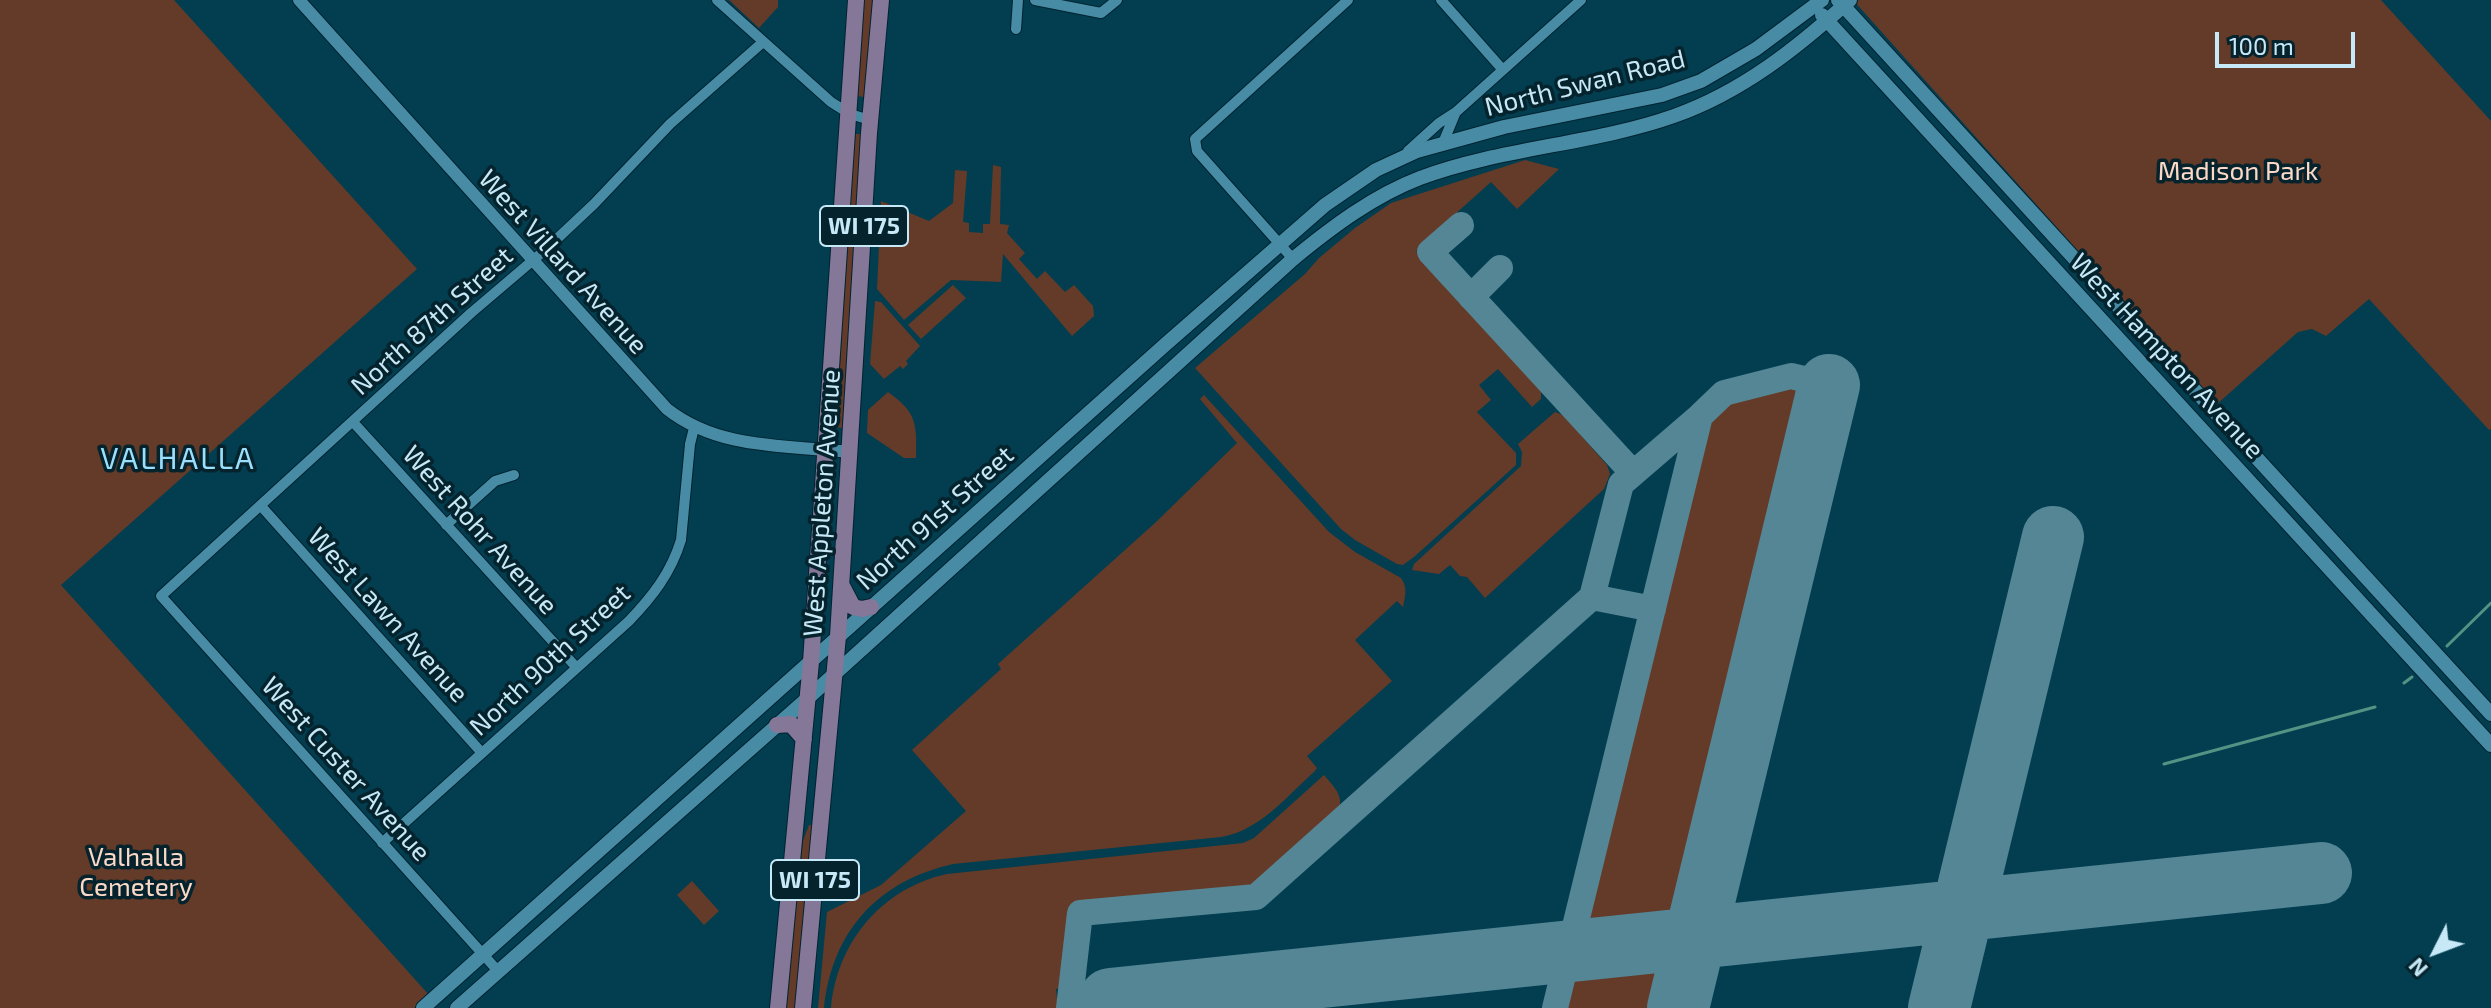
<!DOCTYPE html>
<html>
<head>
<meta charset="utf-8">
<style>
	body { margin:0 }
	#map { position:relative; width:2491px; height:1008px; overflow:hidden; background:#023e50; font-family:"Exo 2",sans-serif }
	canvas { display:block }
	.north { position:absolute; left:2395px; top:912px; width:80px; height:80px; -webkit-text-stroke:6px #05232d; paint-order:stroke; rotate:228deg; font-size:22px; font-weight:700; line-height:32px; text-align:center; color:#c7e8f6 }
	.north::after { content:''; display:block; margin:auto; width:28px; height:36px; background:#c7e8f6; clip-path:polygon(50% 0,100% 100%,50% 72%,0 100%) }
	.scale { position:absolute; left:2215px; top:32px; width:140px; height:36px; box-sizing:border-box; border:4px solid #c7e8f6; border-top:0; padding-left:10px; font-size:24px; line-height:28px; white-space:nowrap; color:#c7e8f6; -webkit-text-stroke:6px #05232d; paint-order:stroke }
</style>
</head>
<body>
<div id="map">
<canvas width="2491" height="1008"></canvas>
<div class="north">N</div>
<div class="scale">100 m</div>
</div>
<script>
const g = document.querySelector('canvas').getContext('2d');
g.lineJoin = 'round';
function fillPath(path, color) {
  g.fillStyle = color;
  g.fill(path, 'evenodd');
}
function stroke(path, color, width, dash) {
  g.strokeStyle = color;
  g.lineWidth = width;
  g.lineCap = dash ? 'butt' : 'round';
  g.setLineDash(dash || []);
  g.stroke(path);
}
function drawText(font, color, halo, rows, align = 'center') {
  g.font = font + ' "Exo 2",sans-serif';
  g.lineWidth = 7;
  g.setLineDash([]);
  g.textBaseline = 'middle';
  g.strokeStyle = halo;
  g.fillStyle = color;
  for (const [text, x, y, turn = 0] of rows) {
    g.save();
    g.translate(x, y);
    g.rotate((+turn || 0) * Math.PI / 180);
    g.textAlign = isNaN(turn) ? turn : align;
    if (halo) g.strokeText(text, 0, 0);
    g.fillText(text, 0, 0);
    g.restore();
  }
}
const green = new Path2D(`
	M 0,0 L 174,0 L 417,269 L 61,585 L 429,995 L 414,1008 L 0,1008 Z
	M 729,0 L 778,0 L 778,7 L 759,28 Z
	M 864,0 L 874,0 L 867,91 L 863,97 L 858,96 Z
	M 1853,0 L 2381,0 L 2491,121 L 2491,429 L 2489,430 L 2369,299 L 2326,336 L 2312,329 L 2298,332 L 2216,405 Z
	M 855,134 L 861,134 L 842,428 L 836,427 Z
	M 1525,160 L 1559,169 L 1517,209 L 1491,182 L 1453,216 L 1454,219 L 1432,241 L 1428,239 L 1416,251 L 1541,391 L 1541,399 L 1532,407 L 1498,369 L 1479,385 L 1491,400 L 1477,412 L 1516,453 L 1516,465 L 1414,557 L 1403,565 L 1397,564 L 1355,540 L 1341,529 L 1195,368 L 1305,274 L 1319,258 L 1355,228 L 1391,203 Z
	M 993,165 L 1001,167 L 1000,224 L 1009,225 L 1007,233 L 1025,253 L 1019,259 L 1037,279 L 1045,271 L 1065,292 L 1074,285 L 1093,306 L 1094,316 L 1072,336 L 1003,254 L 1001,282 L 951,280 L 904,320 L 877,289 L 881,201 L 929,221 L 953,203 L 955,170 L 967,171 L 963,222 L 969,223 L 969,232 L 983,233 L 983,224 L 990,224 Z
	M 953,285 L 966,298 L 921,339 L 908,325 Z
	M 875,301 L 881,302 L 920,346 L 906,361 L 908,364 L 903,369 L 900,366 L 884,379 L 870,364 Z
	M 1789,387 C 1799,388 1803,391 1807,401 L 1685,906 C 1671,935 1627,929 1599,932 L 1592,930 L 1587,920 L 1589,905 L 1704,432 C 1723,395 1751,395 1789,387 Z
	M 888,392 C 916,412 917,422 916,458 L 904,458 L 867,433 L 868,410 Z
	M 1204,395 L 1329,532 L 1355,552 L 1401,578 C 1408,588 1405,596 1403,607 L 1397,601 L 1355,640 L 1392,681 L 1307,756 L 1317,768 L 1314,772 C 1286,797 1259,831 1221,837 L 953,864 C 878,881 832,931 824,1008 L 818,1008 L 827,912 L 881,885 L 966,811 L 912,750 L 1001,669 L 998,664 L 1155,523 L 1237,443 L 1200,399 Z
	M 1555,412 L 1563,415 L 1607,465 L 1610,474 L 1604,489 L 1485,598 L 1467,577 L 1460,576 L 1450,565 L 1439,574 L 1412,570 L 1414,564 L 1521,466 L 1522,452 L 1518,444 Z
	M 1324,775 C 1333,786 1344,795 1339,810 L 1271,874 L 1252,886 L 1229,892 L 1070,908 L 1062,988 L 1056,989 L 1058,1008 L 831,1008 C 837,942 882,888 947,874 L 1243,843 L 1254,838 Z
	M 809,825 L 813,825 L 796,1008 L 786,1008 L 803,841 Z
	M 692,881 L 719,911 L 704,925 L 677,895 Z
	M 1653,959 L 1660,960 L 1667,972 L 1660,1008 L 1564,1008 C 1578,952 1604,964 1653,959 Z`);
const stream = new Path2D(`
	M 2447,646 L 2491,603
	M 2404,683 L 2412,677
	M 2164,764 L 2375,707`);
const taxiway = new Path2D(`
	M 1461,225 L 1430,252 L 1633,473
	M 1471,297 L 1500,268
	M 1592,597 L 1653,609
	M 1568,951 L 1696,938
	M 1069,1008 L 1080,913 L 1256,897 L 1592,597 L 1621,484 L 1700,416
	M 1555,1008 L 1700,416 L 1724,393 L 1791,376 L 1829,385`);
const runway = new Path2D(`
	M 1110,999 L 2321,873
	M 1678,1008 L 1829,385
	M 1939,1008 L 2053,537`);
const minor = new Path2D(`
	M 717,0 L 831,102 L 850,114 L 870,120
	M 1035,0 L 1101,13 L 1117,0
	M 1441,0 L 1503,70
	M 1016,29 L 1018,0
	M 1443,143 L 1455,114
	M 1408,151 L 1439,123 L 1456,112 L 1581,0
	M 1293,259 L 1197,151 L 1195,139 L 1348,0
	M 353,422 L 576,667
	M 261,506 L 482,753
	M 446,525 L 495,481 L 514,475
	M 382,843 L 629,621 C 652,597 671,573 681,540 L 690,444 L 694,428
	M 498,971 L 161,596 L 471,313 L 545,250 L 594,204 L 670,124 L 763,42`);
const tertiary = new Path2D(`
	M 299,0 L 667,409 C 719,450 786,445 850,452`);
const secondary = new Path2D(`
	M 1838,0 L 2491,714
	M 1822,15 L 2491,745
	M 423,1008 L 1167,343 L 1325,205 L 1376,170 L 1417,151 L 1504,127 L 1662,95 L 1701,81 L 1756,49 L 1822,0
	M 457,1008 L 808,698 L 1293,259 C 1332,227 1373,196 1420,178 C 1500,148 1595,144 1674,116 C 1742,92 1797,48 1850,0`);
const primary = new Path2D(`
	M 842,586 L 853,607 L 862,609 L 871,607
	M 777,725 L 791,724 L 804,739
	M 778,1008 L 811,662 L 856,0
	M 803,1008 L 838,636 L 869,133 L 881,0`);
const shields = [
	[864,226,88],
	[815,880,88]
];
const shieldNames = [
	["WI 175",864,226],
	["WI 175",815,880]
];
const streetNames = [
	["North Swan Road",1585,83,-14],
	["West Villard Avenue",563,262,48],
	["North 87th Street",432,321,-42],
	["West Hampton Avenue",2167,356,47],
	["West Appleton Avenue",822,503,-86],
	["North 91st Street",935,518,-42],
	["West Rohr Avenue",480,530,48],
	["West Lawn Avenue",388,615,48],
	["North 90th Street",550,660,-43],
	["West Custer Avenue",346,769,48]
];
const parkNames = [
	["Madison Park",2238,171],
	["Valhalla",136,857],
	["Cemetery",136,887]
];
const quarterNames = [
	["VALHALLA",178,459]
];
fillPath(green, '#643b28');
stroke(stream, '#529384', 3);
stroke(taxiway, '#558696', 26);
stroke(runway, '#558696', 62);
stroke(minor, '#002330', 12);
stroke(tertiary, '#002330', 14);
stroke(secondary, '#002330', 16);
stroke(primary, '#002330', 18);
stroke(minor, '#478ba5', 10);
stroke(tertiary, '#478ba5', 12);
stroke(secondary, '#478ba5', 14);
stroke(primary, '#847798', 16);
for (const [x, y, w] of shields) {
  const box = new Path2D();
  box.roundRect(x - w / 2, y - 20, w, 40, 6);
  g.fillStyle = '#05232d';
  g.fill(box);
  stroke(box, '#c7e8f6', 2);
}
drawText('bold 24px', '#c7e8f6', null, shieldNames);
drawText('26px', '#c7e8f6', '#05232d', streetNames);
drawText('26px', '#fcd8c7', '#05232d', parkNames);
g.letterSpacing = '2px';
drawText('30px', '#9adffb', '#05232d', quarterNames);
g.letterSpacing = '0px';
</script>
</body>
</html>
